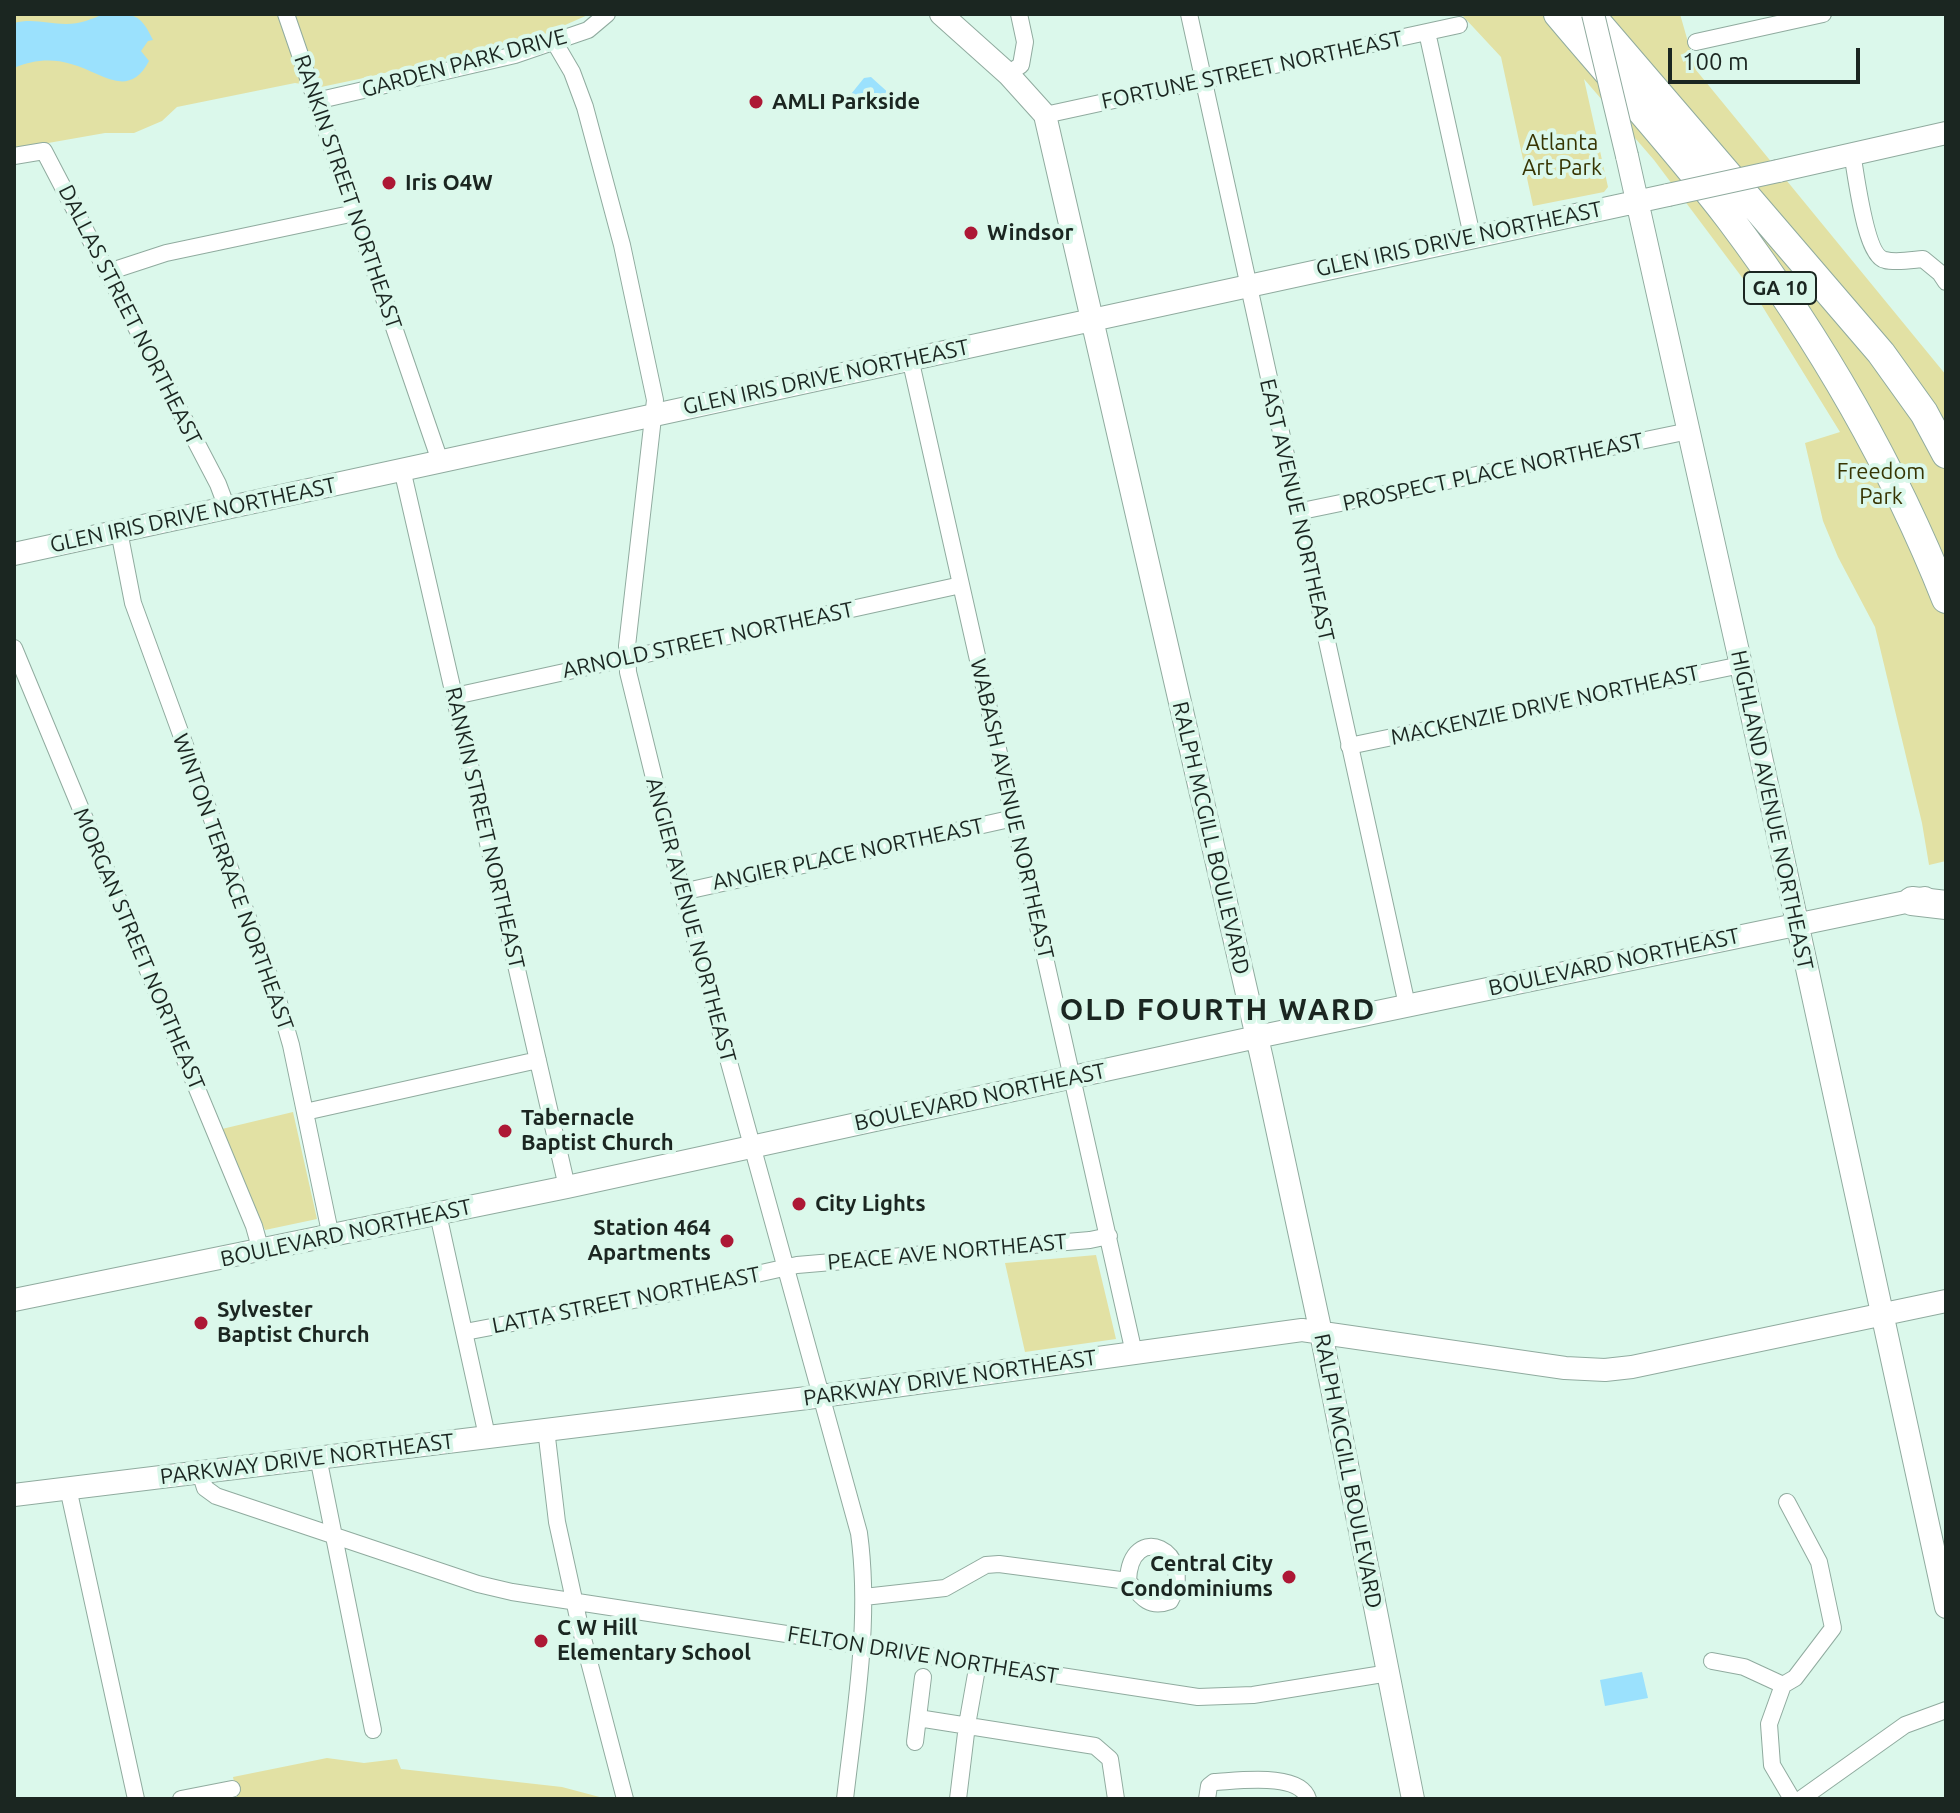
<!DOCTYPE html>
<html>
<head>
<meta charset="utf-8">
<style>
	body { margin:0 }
	#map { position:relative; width:1960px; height:1813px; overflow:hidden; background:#dbf8eb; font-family:Ubuntu,sans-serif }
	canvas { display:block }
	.frame { position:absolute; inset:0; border:16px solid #1b2621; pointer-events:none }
	.scale { position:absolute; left:1668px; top:48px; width:192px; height:36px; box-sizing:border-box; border:4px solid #1b2621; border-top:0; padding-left:10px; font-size:24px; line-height:28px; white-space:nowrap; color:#1b2621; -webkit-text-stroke:6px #dbf8eb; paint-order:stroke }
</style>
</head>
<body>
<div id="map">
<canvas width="1960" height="1813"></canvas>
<div class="frame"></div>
<div class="scale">100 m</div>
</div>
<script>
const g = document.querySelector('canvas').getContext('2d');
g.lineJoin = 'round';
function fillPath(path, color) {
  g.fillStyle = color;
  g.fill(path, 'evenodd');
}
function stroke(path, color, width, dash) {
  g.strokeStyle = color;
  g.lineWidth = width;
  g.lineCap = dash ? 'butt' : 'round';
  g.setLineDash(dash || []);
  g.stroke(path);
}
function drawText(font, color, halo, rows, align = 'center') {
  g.font = font + ' Ubuntu,sans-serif';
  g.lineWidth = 8;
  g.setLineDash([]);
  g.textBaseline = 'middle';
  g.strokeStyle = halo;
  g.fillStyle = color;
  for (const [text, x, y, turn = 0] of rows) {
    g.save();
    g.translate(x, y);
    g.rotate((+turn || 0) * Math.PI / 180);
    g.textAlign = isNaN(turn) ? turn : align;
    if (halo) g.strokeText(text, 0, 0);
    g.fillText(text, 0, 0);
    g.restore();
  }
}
const green = new Path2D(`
	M 14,14 L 590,14 L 538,37 L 359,79 L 321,87 L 295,83 L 177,107 L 162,121 L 134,133 L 105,133 L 14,149 Z
	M 1461,14 L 1680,14 L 1696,70 L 1946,375 L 1946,861 L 1929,865 L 1922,823 L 1875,627 L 1838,557 L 1823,521 L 1805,443 L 1840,432 L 1756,296 L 1654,160 L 1584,79 L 1608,187 L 1604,192 L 1533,206 L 1501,57 Z
	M 293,1112 L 317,1219 L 265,1230 L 222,1129 Z
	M 1096,1255 L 1116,1339 L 1025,1352 L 1005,1263 Z
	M 327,1758 L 364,1763 L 397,1759 L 401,1769 L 562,1787 L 607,1799 L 228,1799 L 237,1797 L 233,1777 Z`);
const water = new Path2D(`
	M 104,14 C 133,14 140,12 153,40 L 148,41 L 141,51 L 149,61 C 128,101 100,71 71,64 C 52,58 32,60 14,68 L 14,23 C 33,18 48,24 66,24 C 80,24 92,19 104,14 Z
	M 871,77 L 892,96 C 878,108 861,112 847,99 L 864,78 Z
	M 1642,1672 L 1648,1698 L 1605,1706 L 1600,1680 Z`);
const street = new Path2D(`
	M 286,14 L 440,461
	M 1189,14 L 1407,1005
	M 1427,32 L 1472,236
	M 1696,42 L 1823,14
	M 555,43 L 572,72 L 585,107 L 622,245 L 655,400 L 627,646 L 628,672 L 682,892 L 859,1533 C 871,1621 855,1711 845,1799
	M 1008,74 L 1021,65 L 1025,42 L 1019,14
	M 316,101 L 515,55 L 588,30 L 607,14
	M 1045,115 L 1459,25
	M 1852,153 C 1856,173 1865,256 1885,260 C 1896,263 1912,260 1923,259 L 1940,273 L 1946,282
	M 14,156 L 44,151 L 218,484 L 227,508
	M 108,272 L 166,253 L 355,213
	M 910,358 L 1134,1353
	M 402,469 L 567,1187
	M 1297,512 L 1689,431
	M 119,531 L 133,603 L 278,1000 L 291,1045 L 331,1237
	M 14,648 L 254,1226 L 261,1251
	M 455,696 L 961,585
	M 1349,746 L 1741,665
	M 682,892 L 1014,818
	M 305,1112 L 538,1060
	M 438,1214 L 487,1436
	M 465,1332 L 676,1292 L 797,1265 L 1090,1240 L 1109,1236
	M 546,1429 L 557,1522 L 580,1627 L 625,1799
	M 318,1457 L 373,1730
	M 200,1472 L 205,1488 L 216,1496 L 478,1584 L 512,1592 L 1198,1697 L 1253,1695 L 1389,1673
	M 68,1488 L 136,1799
	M 864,1597 L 945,1588 L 986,1565 L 999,1564 L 1128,1581 C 1141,1597 1149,1609 1170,1601 C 1198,1551 1130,1519 1128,1581
	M 1712,1661 L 1744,1667 L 1783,1685 L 1769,1724 L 1772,1765 L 1792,1799
	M 1783,1685 L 1795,1678 L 1833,1628 L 1819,1562 L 1787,1502
	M 918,1718 L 1095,1746 L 1110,1759 L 1116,1799
	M 915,1742 L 923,1677
	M 181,1799 L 232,1789
	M 958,1799 L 967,1725 L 978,1663
	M 1207,1799 L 1209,1786 L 1214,1782 C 1238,1781 1300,1772 1308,1799
	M 1801,1799 L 1905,1725 L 1946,1710`);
const secondary = new Path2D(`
	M 941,14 L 1008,74 L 1045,115 L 1262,1059 L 1321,1333 L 1413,1799
	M 1627,156 L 1741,665 L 1946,1607
	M 1778,171 L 1946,133
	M 14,554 L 1668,195
	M 14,1300 L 567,1187 L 1257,1037 L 1925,898
	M 14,1495 L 807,1398 L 1302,1330 L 1565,1368 L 1605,1370 L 1632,1367 L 1946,1301`);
const highway = new Path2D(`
	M 1558,14 C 1615,82 1676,148 1730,219 C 1817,335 1892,463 1946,599
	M 1590,14 L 1881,353 L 1924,413 L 1946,454
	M 1912,901 L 1946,905`);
const secondaryBridge = new Path2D(`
	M 1593,14 L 1627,156
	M 1668,195 L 1778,171`);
const markers = [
	[756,102,8,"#ad1835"],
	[389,183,8,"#ad1835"],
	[971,233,8,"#ad1835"],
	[505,1131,8,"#ad1835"],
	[799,1204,8,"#ad1835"],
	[727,1241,8,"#ad1835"],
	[201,1323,8,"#ad1835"],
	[1289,1577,8,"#ad1835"],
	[541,1641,8,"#ad1835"]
];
const shields = [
	[1780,288,72]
];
const shieldNames = [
	["GA 10",1780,288]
];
const streetNames = [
	["GARDEN PARK DRIVE",464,63,-15],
	["FORTUNE STREET NORTHEAST",1252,70,-12],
	["RANKIN STREET NORTHEAST",348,192,71],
	["GLEN IRIS DRIVE NORTHEAST",1459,239,-12],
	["DALLAS STREET NORTHEAST",130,315,63],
	["GLEN IRIS DRIVE NORTHEAST",826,377,-12],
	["PROSPECT PLACE NORTHEAST",1493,472,-12],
	["EAST AVENUE NORTHEAST",1297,510,77],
	["GLEN IRIS DRIVE NORTHEAST",193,515,-12],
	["ARNOLD STREET NORTHEAST",708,640,-12],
	["MACKENZIE DRIVE NORTHEAST",1545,705,-12],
	["WABASH AVENUE NORTHEAST",1012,809,77],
	["HIGHLAND AVENUE NORTHEAST",1772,810,78],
	["RANKIN STREET NORTHEAST",485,828,77],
	["RALPH MCGILL BOULEVARD",1211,838,77],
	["ANGIER PLACE NORTHEAST",848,854,-12],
	["WINTON TERRACE NORTHEAST",233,882,70],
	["ANGIER AVENUE NORTHEAST",691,920,75],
	["MORGAN STREET NORTHEAST",139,949,67],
	["BOULEVARD NORTHEAST",1614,962,-12],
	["BOULEVARD NORTHEAST",980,1097,-12],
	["BOULEVARD NORTHEAST",346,1233,-12],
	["PEACE AVE NORTHEAST",947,1252,-5],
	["LATTA STREET NORTHEAST",626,1300,-11],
	["PARKWAY DRIVE NORTHEAST",950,1378,-8],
	["PARKWAY DRIVE NORTHEAST",307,1459,-7],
	["RALPH MCGILL BOULEVARD",1348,1471,79],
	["FELTON DRIVE NORTHEAST",923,1655,9]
];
const poiNames = [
	["AMLI Parkside",772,102],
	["Iris O4W",405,183],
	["Windsor",987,233],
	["Tabernacle",521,1118],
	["Baptist Church",521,1143],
	["City Lights",815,1204],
	["Station 464",711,1228,"right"],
	["Apartments",711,1253,"right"],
	["Sylvester",217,1310],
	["Baptist Church",217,1335],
	["Central City",1273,1564,"right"],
	["Condominiums",1273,1589,"right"],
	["C W Hill",557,1628],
	["Elementary School",557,1653]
];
const parkNames = [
	["Atlanta",1562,143],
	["Art Park",1562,168],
	["Freedom",1881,472],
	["Park",1881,497]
];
const districtNames = [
	["OLD FOURTH WARD",1218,1010]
];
fillPath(green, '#e2e1a4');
fillPath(water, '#9be1fd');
stroke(street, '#90ab9f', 18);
stroke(secondary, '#90ab9f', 24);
stroke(highway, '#90ab9f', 30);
stroke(street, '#fff', 16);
stroke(secondary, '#fff', 22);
stroke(highway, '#fff', 28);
stroke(secondaryBridge, '#90ab9f', 24, []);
stroke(secondaryBridge, '#fff', 22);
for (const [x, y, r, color] of markers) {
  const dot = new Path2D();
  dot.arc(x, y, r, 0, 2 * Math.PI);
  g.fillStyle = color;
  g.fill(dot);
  stroke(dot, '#dbf8eb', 3);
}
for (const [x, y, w] of shields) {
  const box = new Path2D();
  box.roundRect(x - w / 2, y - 16, w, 32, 6);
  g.fillStyle = '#dbf8eb';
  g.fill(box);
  stroke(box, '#1b2621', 2);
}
drawText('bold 20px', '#1b2621', null, shieldNames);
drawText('22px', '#1b2621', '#dbf8eb', streetNames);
drawText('bold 22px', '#1b2621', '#dbf8eb', poiNames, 'left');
drawText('22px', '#373503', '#dbf8eb', parkNames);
g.letterSpacing = '2px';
drawText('bold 30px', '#1b2621', '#dbf8eb', districtNames);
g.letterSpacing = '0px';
</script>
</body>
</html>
